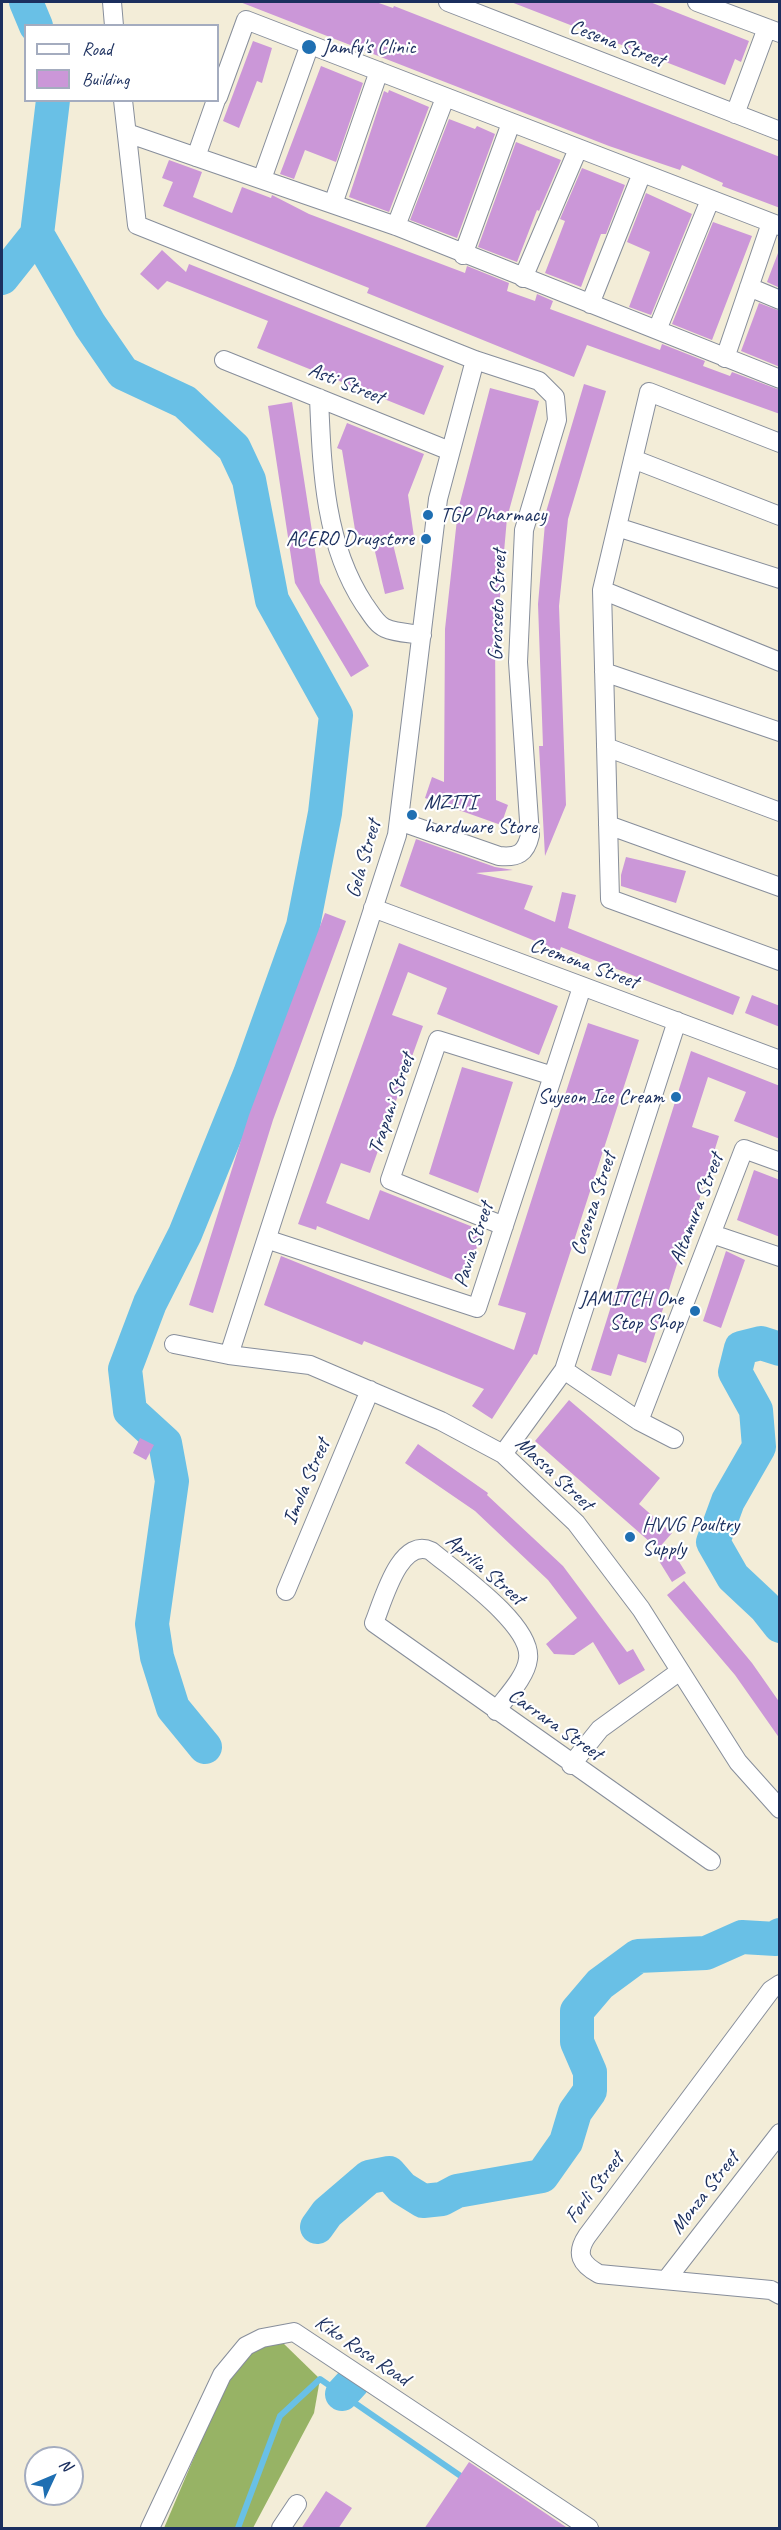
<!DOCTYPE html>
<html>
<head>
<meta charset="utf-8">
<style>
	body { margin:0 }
	#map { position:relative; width:781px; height:2530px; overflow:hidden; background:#f3edd8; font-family:Caveat,sans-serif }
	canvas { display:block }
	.frame { position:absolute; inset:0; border:3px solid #1b2f5e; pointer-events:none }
	.legend { position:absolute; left:24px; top:24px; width:195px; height:78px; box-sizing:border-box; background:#fff; border:2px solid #a4acbf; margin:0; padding:8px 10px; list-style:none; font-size:18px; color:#1b2f5e }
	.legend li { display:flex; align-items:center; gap:12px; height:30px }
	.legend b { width:30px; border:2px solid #a4acbf }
	.north { position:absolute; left:24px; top:2446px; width:60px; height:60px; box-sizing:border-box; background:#fff; border:2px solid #a4acbf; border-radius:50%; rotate:46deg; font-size:16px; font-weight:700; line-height:24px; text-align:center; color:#1b2f5e }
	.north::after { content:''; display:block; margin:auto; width:21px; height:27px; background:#1f6fb2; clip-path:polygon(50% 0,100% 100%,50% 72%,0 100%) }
</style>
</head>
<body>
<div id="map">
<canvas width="781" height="2530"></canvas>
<div class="frame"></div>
<ul class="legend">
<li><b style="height:8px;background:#fff"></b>Road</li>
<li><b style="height:16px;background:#cb97d8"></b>Building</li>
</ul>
<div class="north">N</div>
</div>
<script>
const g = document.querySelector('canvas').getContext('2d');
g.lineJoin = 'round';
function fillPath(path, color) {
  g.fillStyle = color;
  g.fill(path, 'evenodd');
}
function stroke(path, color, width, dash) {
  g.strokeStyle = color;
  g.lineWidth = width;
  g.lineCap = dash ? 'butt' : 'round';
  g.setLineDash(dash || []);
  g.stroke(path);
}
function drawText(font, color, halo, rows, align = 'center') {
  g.font = font + ' Caveat,sans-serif';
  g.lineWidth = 4.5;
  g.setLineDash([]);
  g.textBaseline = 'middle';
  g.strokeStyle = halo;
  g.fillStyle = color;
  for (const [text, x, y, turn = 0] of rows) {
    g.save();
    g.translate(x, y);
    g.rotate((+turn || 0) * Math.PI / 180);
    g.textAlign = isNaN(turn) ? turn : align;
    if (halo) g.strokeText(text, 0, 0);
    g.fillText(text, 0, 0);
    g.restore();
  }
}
const forest = new Path2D(`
	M 282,2342 L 320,2379 L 314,2413 L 253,2528 L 164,2528 L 238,2354 Z`);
const stream = new Path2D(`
	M 238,2528 L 280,2416 L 320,2379 L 465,2479`);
const river = new Path2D(`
	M 26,2 L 36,26
	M 37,234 L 90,325 L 123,373 L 185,402 L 234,448 L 249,480 L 272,600 L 336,715 L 325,813 L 303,926 L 250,1074 L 185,1234 L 150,1303 L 125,1369 L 130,1411 L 165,1443 L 172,1481 L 152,1624 L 157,1657 L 173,1708 L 205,1747
	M 2,278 L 37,234 L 53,100
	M 780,1349 L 761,1343 L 741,1348 L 735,1372 L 756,1410 L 759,1447 L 728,1501 L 713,1542 L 733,1577 L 765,1607 L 780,1626
	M 317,2227 L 327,2213 L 369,2177 L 389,2173 L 402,2188 L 423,2201 L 442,2199 L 457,2191 L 542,2176 L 566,2142 L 575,2112 L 590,2091 L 590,2072 L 577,2042 L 577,2011 L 600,1984 L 638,1956 L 706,1953 L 742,1937 L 776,1939 L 780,1935
	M 342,2394 L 353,2382`);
const building = new Path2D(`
	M 240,2 L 376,2 L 393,8 L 394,6 L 780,157 L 780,208 L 722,186 L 723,183 L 682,165 L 680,170 L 609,146 Z
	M 511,2 L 650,2 L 749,41 L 741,62 L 735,59 L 725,85 Z
	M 253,41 L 272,48 L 262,83 L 257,81 L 239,128 L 223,121 Z
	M 321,66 L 363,83 L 336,162 L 305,150 L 294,179 L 280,174 Z
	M 389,90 L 429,107 L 389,212 L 349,197 L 384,91 L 388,93 Z
	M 449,119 L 475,129 L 477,126 L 495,134 L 457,238 L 410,220 Z
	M 516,142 L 561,160 L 539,211 L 537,210 L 517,262 L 478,247 Z
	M 169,160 L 202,172 L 193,197 L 232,213 L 242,187 L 271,198 L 272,195 L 309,214 L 465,273 L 467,266 L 509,283 L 507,291 L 535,301 L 537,294 L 553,301 L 550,309 L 660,350 L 662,344 L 705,361 L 703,366 L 730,376 L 732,372 L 780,390 L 780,414 L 587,345 L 574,377 L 367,293 L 369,288 L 163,206 L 173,182 L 162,178 Z
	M 582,168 L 625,185 L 606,234 L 601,234 L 581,287 L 545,273 L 565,221 L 560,219 Z
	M 646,193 L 692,214 L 651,315 L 629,307 L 650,252 L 627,242 Z
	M 713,222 L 752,236 L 712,340 L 672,324 Z
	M 162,250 L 186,272 L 189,264 L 444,366 L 424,415 L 257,348 L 268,321 L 167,281 L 158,290 L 140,274 Z
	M 778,253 L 780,254 L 780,288 L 767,282 Z
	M 759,303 L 780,311 L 780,367 L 741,351 Z
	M 584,384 L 606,391 L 568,519 L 559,606 L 566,805 L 545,856 L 539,746 L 543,746 L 538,604 L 546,512 Z
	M 490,388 L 539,401 L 507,518 L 497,631 L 495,631 L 496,800 L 508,805 L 501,825 L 425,798 L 432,777 L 444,782 L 445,629 L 458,510 Z
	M 292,402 L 320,583 L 369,666 L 351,677 L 295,583 L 268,406 Z
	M 347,423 L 424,454 L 408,495 L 414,537 L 392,540 L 404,589 L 385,594 L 372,539 L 357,542 L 342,450 L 337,448 Z
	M 416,839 L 495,867 L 513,870 L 476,873 L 533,886 L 524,909 L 555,922 L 562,892 L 576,895 L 568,928 L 740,997 L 733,1015 L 561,947 L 556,960 L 547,958 L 550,947 L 400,886 Z
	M 626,857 L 686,871 L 676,903 L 621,886 L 621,875 Z
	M 325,913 L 346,921 L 273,1120 L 213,1313 L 189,1305 L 249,1115 Z
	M 399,943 L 558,1006 L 539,1055 L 437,1014 L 447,988 L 408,972 L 392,1015 L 423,1026 L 370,1173 L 341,1163 L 326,1203 L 369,1220 L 380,1190 L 483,1231 L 463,1284 L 317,1226 L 316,1230 L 298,1224 Z
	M 752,995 L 780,1006 L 780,1027 L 745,1013 Z
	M 588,1023 L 639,1040 L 537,1355 L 534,1354 L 492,1419 L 472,1406 L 484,1389 L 364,1341 L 362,1345 L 264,1305 L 281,1256 L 514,1350 L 526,1313 L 498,1305 Z
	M 691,1051 L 780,1086 L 780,1139 L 734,1121 L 746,1092 L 708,1077 L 692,1127 L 719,1136 L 690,1229 L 688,1229 L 646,1363 L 618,1354 L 611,1376 L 591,1370 Z
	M 462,1067 L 513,1082 L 478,1193 L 429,1174 Z
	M 754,1170 L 780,1180 L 780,1237 L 737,1220 Z
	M 726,1251 L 745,1260 L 721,1328 L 703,1321 Z
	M 569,1400 L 660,1478 L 639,1504 L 672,1533 L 658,1549 L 535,1441 Z
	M 140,1438 L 154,1445 L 146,1460 L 133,1453 Z
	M 418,1444 L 488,1493 L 487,1495 L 563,1566 L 627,1652 L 633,1649 L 645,1670 L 619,1685 L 593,1642 L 574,1655 L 554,1654 L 546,1644 L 577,1618 L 548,1580 L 475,1511 L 405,1463 Z
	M 673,1552 L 686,1573 L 672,1582 L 659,1561 Z
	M 684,1581 L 752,1663 L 780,1703 L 780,1739 L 735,1675 L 667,1595 Z
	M 469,2462 L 569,2529 L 424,2529 Z
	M 326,2491 L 352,2508 L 338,2529 L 301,2529 Z`);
const minor = new Path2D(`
	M 112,2 L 114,26
	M 448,2 L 780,131
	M 697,2 L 780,33
	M 218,97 L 246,20 L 780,226
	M 123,100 L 137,225 L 475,360 L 539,381 L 555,397 L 557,420 L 524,530 L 518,662 L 530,835 C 526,853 518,858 499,856 L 399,821
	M 735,114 L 767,28
	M 127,133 L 396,226 L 780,379
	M 196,157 L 216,100
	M 262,179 L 309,47
	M 333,204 L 379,71
	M 396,226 L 445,98
	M 463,255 L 511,123
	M 523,278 L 578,149
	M 749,287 L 780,300
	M 590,304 L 642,173
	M 657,330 L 710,200
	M 725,358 L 771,223
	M 224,360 L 450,451
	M 319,398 C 322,468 324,543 364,604 C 370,612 376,624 385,628 C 396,633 410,633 422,635
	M 780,443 L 649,392 L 602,590 L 610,899 L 780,961
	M 633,459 L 780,516
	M 617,527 L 780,579
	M 602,590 L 780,662
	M 604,672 L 780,732
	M 606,747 L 780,812
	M 608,825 L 780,887
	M 373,908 L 780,1060
	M 504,1226 L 390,1180 L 438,1040 L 553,1076
	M 712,1234 L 780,1257
	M 269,1240 L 477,1308 L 582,987
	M 174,1344 L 229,1355 L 310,1365 L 441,1421 L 503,1454 L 576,1523 L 641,1609 L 738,1762 L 780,1809
	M 229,1355 L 397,835 L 438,499 L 475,360
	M 564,1370 L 639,1421 L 674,1439
	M 639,1421 L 744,1149 L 780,1162
	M 503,1454 L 564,1370 L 677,1021
	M 286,1591 L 370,1390
	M 496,1711 C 506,1697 526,1677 528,1659 C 533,1625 456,1572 431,1551 C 400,1536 383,1601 374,1623 L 711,1861
	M 571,1765 L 600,1729 L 680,1671
	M 780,1984 L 771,1990 L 587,2236 C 575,2254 581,2264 599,2274 L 771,2290 L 780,2295
	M 666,2280 L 780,2133
	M 150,2528 L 222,2375 L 246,2346 L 262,2338 L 294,2332 L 589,2528
	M 281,2528 L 297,2504`);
const markers = [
	[309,47,8,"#1f6fb2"],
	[428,515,6,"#1f6fb2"],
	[426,539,6,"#1f6fb2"],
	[412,815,6,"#1f6fb2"],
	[676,1097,6,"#1f6fb2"],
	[695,1311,6,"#1f6fb2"],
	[630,1537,6,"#1f6fb2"]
];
const streetNames = [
	["Cesena Street",617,44,21],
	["Asti Street",346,384,22],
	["Grosseto Street",498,605,-88],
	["Gela Street",364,859,-74],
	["Cremona Street",584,964,20],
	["Trapani Street",392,1104,-71],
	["Cosenza Street",594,1204,-72],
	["Altamura Street",697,1209,-69],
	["Pavia Street",474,1245,-72],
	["Massa Street",554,1474,43],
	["Imola Street",307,1482,-67],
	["Aprilia Street",485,1570,41],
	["Carrara Street",555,1725,35],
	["Forli Street",595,2188,-53],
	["Monza Street",705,2193,-52],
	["Kiko Rosa Road",362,2351,34]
];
const poiNames = [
	["Jamfy's Clinic",322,47],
	["TGP Pharmacy",440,515],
	["ACERO Drugstore",414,539,"right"],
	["MZITI",424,803],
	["hardware Store",424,827],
	["Suyeon Ice Cream",664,1097,"right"],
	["JAMITCH One",683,1299,"right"],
	["Stop Shop",683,1323,"right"],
	["HVVG Poultry",642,1525],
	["Supply",642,1549]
];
fillPath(forest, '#97b365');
stroke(stream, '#69c0e6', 6);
stroke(river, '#69c0e6', 34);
fillPath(building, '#cb97d8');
stroke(minor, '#878e9b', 20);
stroke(minor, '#fff', 18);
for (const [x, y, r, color] of markers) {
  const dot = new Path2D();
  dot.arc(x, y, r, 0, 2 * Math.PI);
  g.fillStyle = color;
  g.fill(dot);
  stroke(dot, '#fff', 2);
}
drawText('21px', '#1b2f5e', '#fff', streetNames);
drawText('21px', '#1b2f5e', '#fff', poiNames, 'left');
</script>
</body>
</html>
